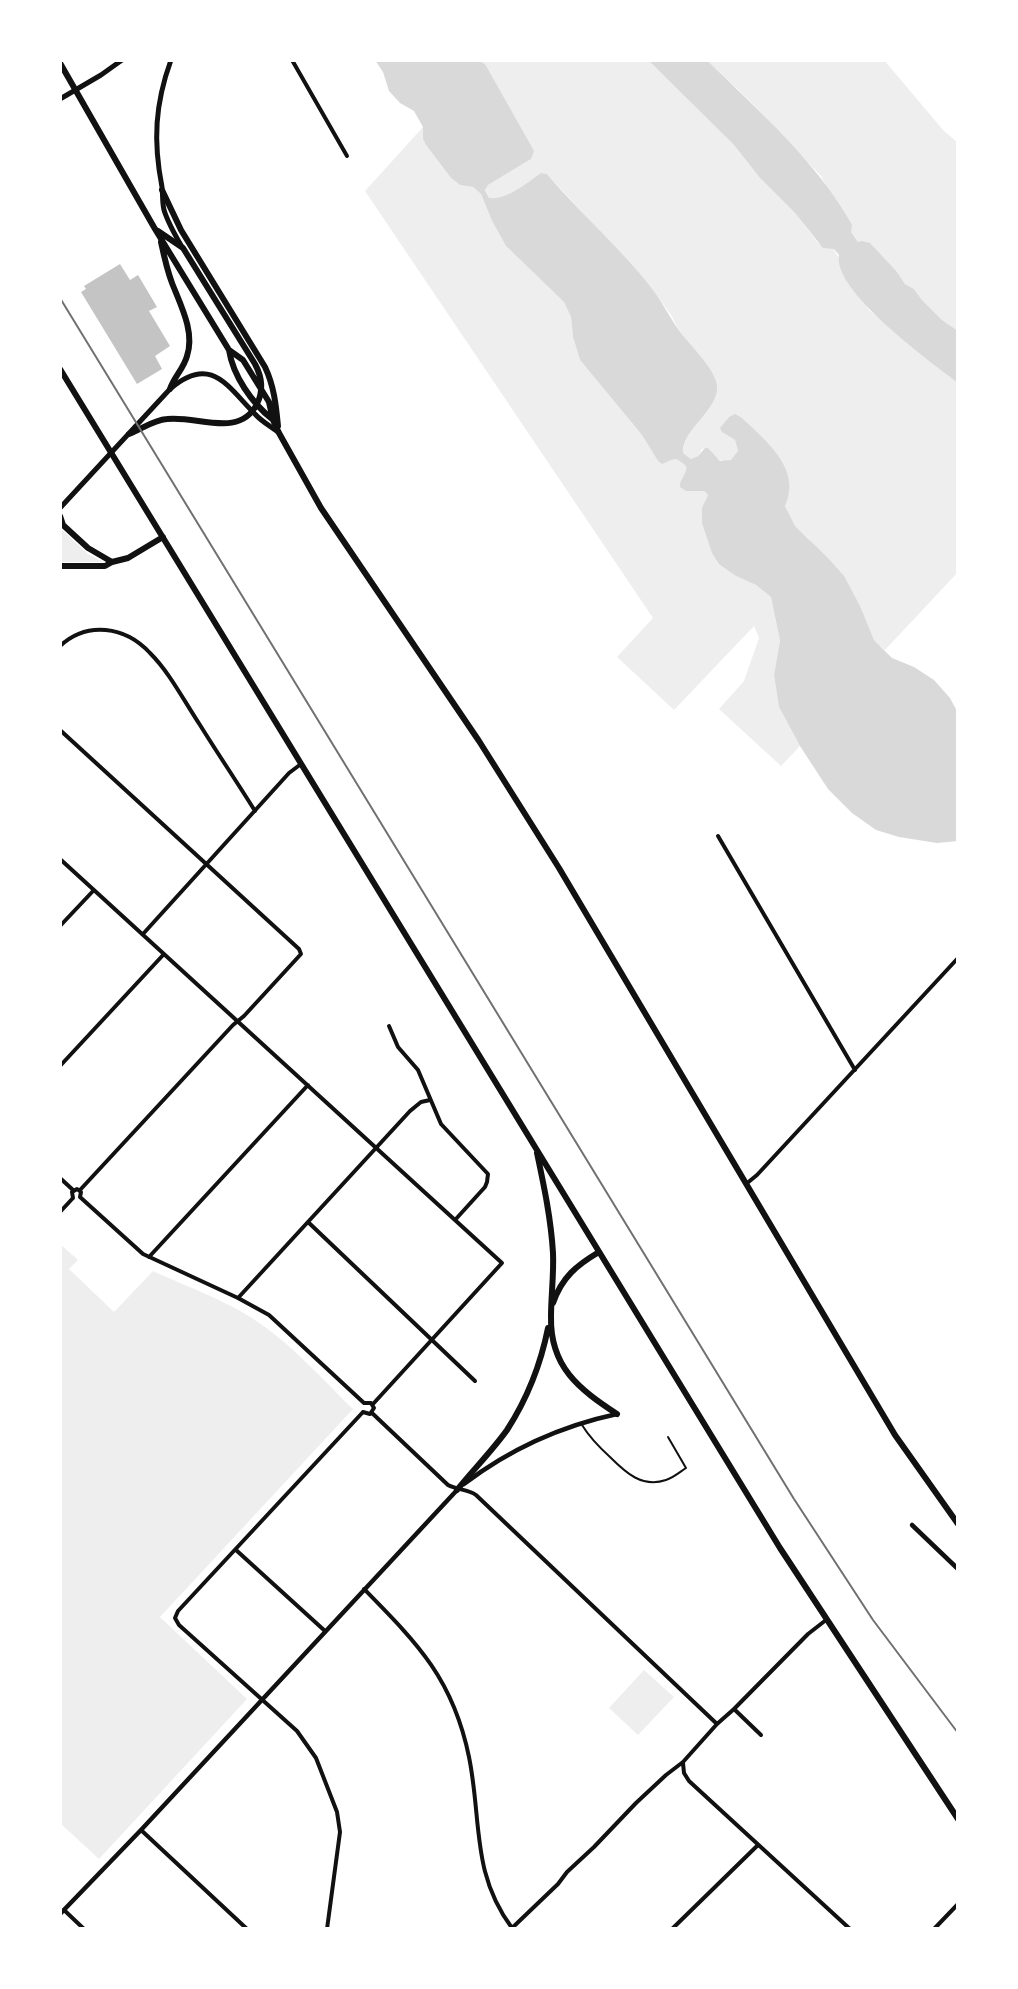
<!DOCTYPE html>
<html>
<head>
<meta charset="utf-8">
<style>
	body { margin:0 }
	#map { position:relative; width:1018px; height:1989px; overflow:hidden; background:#fff; font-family:"Fira Sans Condensed",sans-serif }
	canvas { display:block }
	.frame { position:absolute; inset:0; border:62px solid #fff; pointer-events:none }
</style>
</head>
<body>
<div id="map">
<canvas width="1018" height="1989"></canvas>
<div class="frame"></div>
</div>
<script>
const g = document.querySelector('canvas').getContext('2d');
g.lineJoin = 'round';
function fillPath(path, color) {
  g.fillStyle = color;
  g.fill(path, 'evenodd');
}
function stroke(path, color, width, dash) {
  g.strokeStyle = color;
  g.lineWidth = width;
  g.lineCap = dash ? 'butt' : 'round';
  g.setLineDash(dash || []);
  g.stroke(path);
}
const green = new Path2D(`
	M 477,60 L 648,60 L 734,145 L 760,178 L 795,213 L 818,243 L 833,248 L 869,310 L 958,383 L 958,572 L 885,650 L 874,640 L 861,608 L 809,539 L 795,526 L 790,518 L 758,434 L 725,434 L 735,440 L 738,451 C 729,469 717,461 708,448 L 702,449 L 698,456 L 691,459 L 683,453 C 682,437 705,412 714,398 L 671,315 L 650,286 L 547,174 L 541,173 C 527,184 507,200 489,198 L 485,189 L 488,185 L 531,159 L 485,64 Z
	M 707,60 L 884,60 L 943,130 L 958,143 L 958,331 L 942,320 L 922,300 L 914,289 L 905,284 L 897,272 L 859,243 L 851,232 L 821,176 L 752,103 Z
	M 423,127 L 423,139 L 426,145 L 451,178 L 460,185 L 473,187 L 481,194 L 492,221 L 506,246 L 564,302 L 571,317 L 573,337 L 580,360 L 642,435 L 658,461 L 668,461 C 676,456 680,461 686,466 L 686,474 L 682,478 L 686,491 L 704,491 L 708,495 L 707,500 L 736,576 L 756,585 L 771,597 L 780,641 L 774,675 L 779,707 L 800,746 L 781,766 L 719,709 L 744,681 L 759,638 L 754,626 L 674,710 L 617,657 L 653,618 L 365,191 Z
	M 60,528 L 88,554 L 103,562 L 60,562 Z
	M 60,1244 L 78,1260 L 69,1269 L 114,1312 L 153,1271 C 190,1288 231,1302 265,1327 C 297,1350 324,1381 353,1409 L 160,1617 L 247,1699 L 99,1859 L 60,1823 Z
	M 644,1670 L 674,1697 L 638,1735 L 609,1708 Z`);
const water = new Path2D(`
	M 375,60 L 477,60 L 485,64 L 534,151 L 531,159 L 488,185 L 485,190 L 489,198 C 507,200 527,183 541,173 L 547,174 C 580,213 619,247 650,286 C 662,301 670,318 680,332 C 691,346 714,368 717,385 C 720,409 681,430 683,453 L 691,459 L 698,456 L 705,448 L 708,448 L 720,461 L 731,460 L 738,451 L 735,440 L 722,432 L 720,428 L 729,417 L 735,414 L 742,418 C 766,441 802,469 785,506 L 795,526 L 827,557 L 844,576 L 861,608 L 874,640 L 892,658 L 914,667 L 934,680 L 950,698 L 958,713 L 958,841 L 937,843 L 899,837 L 876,830 L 852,813 L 828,789 L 800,746 L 779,707 L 774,675 L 780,641 L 771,597 L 756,585 L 736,576 L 719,564 L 712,553 L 702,523 L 702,508 L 708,495 L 704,491 L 686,491 L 680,487 C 679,479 688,474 686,466 C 674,456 675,459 662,464 L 658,461 L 642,435 L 580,360 L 573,337 L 571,317 L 564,302 L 506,246 L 492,221 L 481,194 L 473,187 L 460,185 L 451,178 L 426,145 L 423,139 L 423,127 L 414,111 L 400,103 L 389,91 L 383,72 Z
	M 648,60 L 707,60 C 759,112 816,160 852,225 L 851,232 L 858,242 L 862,241 L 870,243 L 897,272 L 905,284 L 914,289 L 922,300 L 942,320 L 958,331 L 958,383 C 931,362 832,291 839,255 L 834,249 L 823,248 L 795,213 L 760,178 L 734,145 Z`);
const building = new Path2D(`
	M 120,264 L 130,280 L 138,275 L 157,307 L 149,311 L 170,346 L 155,356 L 162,369 L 137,384 L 81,292 L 86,289 L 84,286 Z`);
const service = new Path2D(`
	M 582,1425 C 590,1438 599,1447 610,1457 C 626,1473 642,1488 666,1480 C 673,1478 680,1472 686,1468 L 668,1437`);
const minor = new Path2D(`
	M 292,60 L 347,156
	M 60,646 C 87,621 125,626 150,653 C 170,673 184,701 200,725 C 218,754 237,782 255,811
	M 60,730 L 299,949 L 301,954 L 244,1016 L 233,1025 L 80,1190
	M 718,836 L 855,1070
	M 60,859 L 502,1263 L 373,1404
	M 60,926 L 94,890
	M 143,934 L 289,773 L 301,764
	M 389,1026 L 398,1047 L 418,1070 L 441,1124 L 488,1174 L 487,1182 L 485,1187 L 455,1220
	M 60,1066 L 164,954
	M 60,1178 L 73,1190
	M 746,1184 L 757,1175 L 958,958
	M 80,1197 L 143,1254 L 238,1298 L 269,1315 L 364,1403
	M 73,1198 L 72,1192 L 77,1189 L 81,1192 L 80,1197
	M 60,1212 L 73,1198
	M 308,1222 L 475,1381
	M 149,1257 L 308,1085
	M 238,1298 L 410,1111 L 421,1102 L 430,1100
	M 363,1412 L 370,1414 L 374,1408 L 371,1403 L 364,1403
	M 372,1413 L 448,1485 C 457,1490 468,1489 476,1495 L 717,1724
	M 236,1550 L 325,1631
	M 364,1589 C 418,1644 453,1679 469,1757 C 482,1821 471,1873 512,1928
	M 734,1709 L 761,1735
	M 683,1763 L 684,1773 L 689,1781 L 850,1929
	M 141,1830 L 247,1929
	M 64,1910 L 84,1929
	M 327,1929 L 340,1832 L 337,1812 L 316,1758 L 297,1731 L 179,1625 L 175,1618 L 178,1611 L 363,1412
	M 511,1929 L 558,1884 L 567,1872 L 594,1847 L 636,1803 L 666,1775 L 683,1762 L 717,1724 L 734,1709 L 808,1634 L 826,1620
	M 672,1929 L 758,1845
	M 934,1929 L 958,1904`);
const tertiary = new Path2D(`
	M 464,1484 C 510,1449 561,1426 617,1414
	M 912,1525 L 958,1569
	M 60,1914 L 141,1830 L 458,1489`);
const secondary = new Path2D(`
	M 171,60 C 155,104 153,141 162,187 C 163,194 162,202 164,210 C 168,223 175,235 182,247
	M 60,99 L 101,75 L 122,60
	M 60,508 L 170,389 C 211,354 227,386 255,414 C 261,421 270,426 278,432`);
const primary = new Path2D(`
	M 60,63 L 155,229 L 229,350 L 243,360 L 269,402 L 273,420 L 279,433 L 321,508 L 479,741 L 559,868 L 895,1435 L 958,1524
	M 162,190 L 181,230 L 265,367 C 274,386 276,405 278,426
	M 161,242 C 164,256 167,270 172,283 C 181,306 195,332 187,356 C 184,368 174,377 170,389
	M 229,350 C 233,376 252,403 272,419
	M 60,369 L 780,1548 L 958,1819
	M 129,434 C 142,429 153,420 167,419 C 197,415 239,439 257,404 C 264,390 262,377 255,364 L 183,248 L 158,231
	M 60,516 L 63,525 L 88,548 L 112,562
	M 60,566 L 105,566 L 112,562 L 128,558 L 163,537
	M 537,1153 C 544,1186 551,1219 553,1253 C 554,1274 551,1296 551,1317 C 550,1367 579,1389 617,1414
	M 553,1303 C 562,1277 577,1265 599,1252
	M 457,1490 C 473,1470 492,1451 507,1430 C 527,1399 541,1363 548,1328`);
const rail = new Path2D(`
	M 60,298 L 794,1499 L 873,1620 L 958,1733`);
fillPath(green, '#eee');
fillPath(water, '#d9d9d9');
fillPath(building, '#c4c4c4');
stroke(service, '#111', 2);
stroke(minor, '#111', 4);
stroke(tertiary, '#111', 4.5);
stroke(secondary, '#111', 5);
stroke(primary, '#111', 6);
stroke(rail, '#707070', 2);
</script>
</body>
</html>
